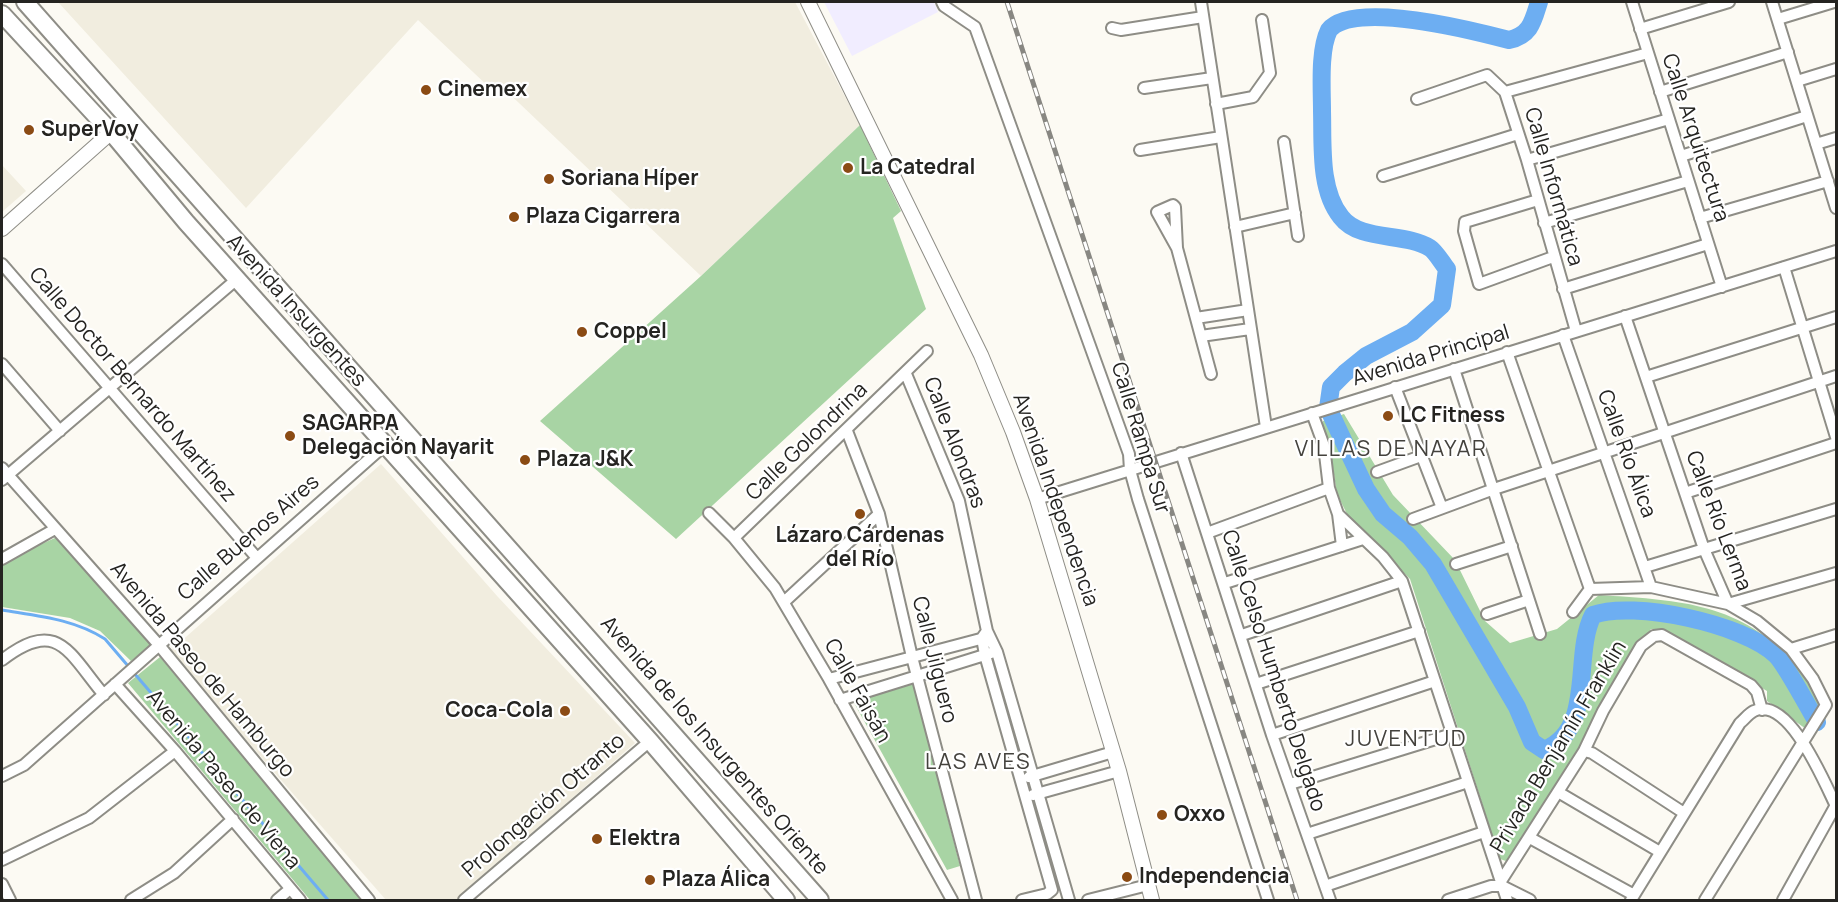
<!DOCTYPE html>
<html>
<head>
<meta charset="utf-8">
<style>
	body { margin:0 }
	#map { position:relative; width:1838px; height:902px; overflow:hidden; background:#fcfaf3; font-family:Manrope,sans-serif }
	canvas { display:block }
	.frame { position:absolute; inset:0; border:3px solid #252421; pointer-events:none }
</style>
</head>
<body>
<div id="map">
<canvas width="1838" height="902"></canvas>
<div class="frame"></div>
</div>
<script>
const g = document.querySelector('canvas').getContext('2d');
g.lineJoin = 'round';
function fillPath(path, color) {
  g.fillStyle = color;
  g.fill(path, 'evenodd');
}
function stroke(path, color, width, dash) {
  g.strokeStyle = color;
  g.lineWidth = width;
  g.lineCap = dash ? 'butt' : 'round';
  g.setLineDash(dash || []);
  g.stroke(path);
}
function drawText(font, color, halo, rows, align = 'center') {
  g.font = font + ' Manrope,sans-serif';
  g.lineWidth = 4.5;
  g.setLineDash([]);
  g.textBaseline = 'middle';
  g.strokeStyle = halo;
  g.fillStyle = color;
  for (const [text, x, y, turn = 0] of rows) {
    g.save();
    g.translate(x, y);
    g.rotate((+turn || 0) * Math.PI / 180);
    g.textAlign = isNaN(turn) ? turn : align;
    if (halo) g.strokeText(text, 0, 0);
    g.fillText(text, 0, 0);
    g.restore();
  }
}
const commercial = new Path2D(`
	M 824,2 L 934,2 L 938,12 L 852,56 Z`);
const built = new Path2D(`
	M 58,2 L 795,2 L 860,125 L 701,276 L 499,84 L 492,90 L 418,20 L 246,208 Z
	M 2,165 L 26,191 L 2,212 Z
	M 381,464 L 498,597 L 635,743 L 456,900 L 386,900 L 169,652 Z`);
const green = new Path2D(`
	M 860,125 L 901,211 L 893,218 L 926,309 L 676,539 L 540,421 L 701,276 Z
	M 1344,414 L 1393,495 L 1455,560 L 1485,621 L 1510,643 L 1557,629 L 1599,595 C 1672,600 1737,601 1790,659 C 1803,673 1813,689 1824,704 L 1806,729 L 1767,701 L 1767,691 L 1664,630 L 1651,629 L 1513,859 L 1509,862 L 1500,859 L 1410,579 L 1348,516 L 1337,494 L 1329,442 L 1322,427 L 1323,421 Z
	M 57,537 L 153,643 L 131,661 L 100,631 L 70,618 L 2,607 L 2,562 Z
	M 160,657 L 362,900 L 310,900 L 128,683 Z
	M 913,683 L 960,866 L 947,870 L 853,701 Z`);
const stream = new Path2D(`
	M 2,610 C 38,616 74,619 105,639 L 328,900`);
const river = new Path2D(`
	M 1539,2 C 1533,21 1531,35 1509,40 C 1471,30 1353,0 1329,30 C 1319,50 1322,88 1322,111 C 1323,144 1319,190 1341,217 C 1360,242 1405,232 1430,248 C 1436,252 1442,263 1447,269 L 1442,305 L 1412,332 L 1366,356 L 1345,373 L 1331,387 L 1328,408 L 1366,489 L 1383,514 L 1410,537 L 1433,564 L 1517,707 L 1532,742 L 1544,750 C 1596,729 1572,656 1593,615 C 1633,600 1744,624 1776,655 C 1786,665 1808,707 1817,722`);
const minor = new Path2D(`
	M 942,2 L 944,6 L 975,27 L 1129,454 L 1130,470 L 1138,499 L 1268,900
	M 1201,2 L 1266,427
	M 1632,2 L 1722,287
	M 1772,2 L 1836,208
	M 1778,19 L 1834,2
	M 1112,28 L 1121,30 L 1203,17
	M 1640,29 L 1729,2
	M 1797,81 L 1836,69
	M 1144,88 L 1212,78
	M 1660,92 L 1788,52
	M 1417,99 L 1487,75 L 1505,92
	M 1216,104 L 1253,97 L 1270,73 L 1262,20
	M 1284,142 L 1298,236
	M 1816,144 L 1836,138
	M 1140,150 L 1221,137
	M 1681,156 L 1807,116
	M 1527,160 L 1669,119
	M 1383,176 L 1518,134
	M 1538,200 L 1465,222 L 1464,231 L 1479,284 L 1553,257
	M 1700,218 L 1828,181
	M 1544,223 L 1688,181
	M 1235,227 L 1295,213
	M 1177,248 L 1157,212 L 1173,205 L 1175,207 L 1177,248 L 1211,374
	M 2,264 L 257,558
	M 1784,267 L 1836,437
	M 1563,289 L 1708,244
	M 1625,316 L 1704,549 L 1728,604 L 1757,621 L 1791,649 L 1813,679 L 1826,705
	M 1196,318 L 1248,310
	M 1576,331 L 1527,160 L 1505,92 L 1648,53
	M 1563,335 L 1651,587
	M 1201,336 L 1250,329
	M 1507,352 L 1590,589
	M 2,364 L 60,431
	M 1454,369 L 1540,634
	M 906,374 L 959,501 L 987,631 L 997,652 L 1069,900
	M 1646,377 L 1836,317
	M 1395,387 L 1442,508
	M 1312,413 L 1324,446 L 1329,488 L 1338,514 L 1383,557 L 1402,581 L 1507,900
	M 847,431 L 879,514 L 912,657 L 976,900
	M 1181,453 L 1272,735 L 1330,900
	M 2,468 L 158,644 L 369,900
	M 1377,472 L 1421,456
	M 2,480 L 237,279
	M 1685,493 L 1836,443
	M 1037,499 L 1836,251
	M 709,513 L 734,538 L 775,588 L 829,679 L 952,900
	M 1338,514 L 1342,546
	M 1413,519 L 1494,489 L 1836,376
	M 1207,533 L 1329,488
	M 734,538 L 927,351
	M 2,559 L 55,529
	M 1456,564 L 1512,546
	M 1645,567 L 1836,509
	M 1225,583 L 1363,539
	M 784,602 L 879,514
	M 1573,612 L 1590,589 L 1651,587 L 1728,604 L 1836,573
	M 1487,614 L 1529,600
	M 987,631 L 982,638 L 985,655 L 1052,890 L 1047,894 L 1022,900
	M 1242,635 L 1402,581
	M 1791,649 L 1836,635
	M 2,660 C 58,617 68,652 104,695
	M 829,679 L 988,637
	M 115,684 L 175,751 L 300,900
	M 1256,684 L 1419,631
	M 840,700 L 991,653
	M 1272,735 L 1435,681
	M 1584,751 L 1592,753 L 1684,813
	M 2,776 L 24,765 L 385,445
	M 1029,777 L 1113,752
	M 1290,784 L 1452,734
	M 1558,792 L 1660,852
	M 1033,795 L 1119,771
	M 1307,834 L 1468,782
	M 1530,838 L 1634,895
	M 2,860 L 89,818 L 175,751
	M 1501,881 L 1584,751 L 1603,711 L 1641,646 L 1654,636 L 1662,635 L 1751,685 L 1757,692 L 1762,710
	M 2,884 L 10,900
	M 1325,886 L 1484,832
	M 131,900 L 174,873 L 233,819
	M 277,900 L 290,889
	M 464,900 L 650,741
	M 1088,900 L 1148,885
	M 1448,900 L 1491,886 L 1502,886 L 1530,900
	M 1631,900 L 1740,723 C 1744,720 1749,713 1754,711 C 1789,695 1825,784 1836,806
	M 1705,900 L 1826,705
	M 1783,900 L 1836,805`);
const major = new Path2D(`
	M 808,2 L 981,355 L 1013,432 L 1037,499 L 1119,771 L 1152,900
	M 2,229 L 126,119`);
const highway = new Path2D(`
	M 25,2 L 820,900
	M 2,14 L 111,132 L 186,222 L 650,741 L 786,900`);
const rail = new Path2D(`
	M 1007,2 L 1297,900`);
const markers = [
	[426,90,6,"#8b4b14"],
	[29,130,6,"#8b4b14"],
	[848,168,6,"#8b4b14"],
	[549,179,6,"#8b4b14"],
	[514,217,6,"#8b4b14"],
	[582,332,6,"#8b4b14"],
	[1388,416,6,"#8b4b14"],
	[290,436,6,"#8b4b14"],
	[525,460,6,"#8b4b14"],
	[860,514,6,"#8b4b14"],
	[565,711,6,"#8b4b14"],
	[1162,815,6,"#8b4b14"],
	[597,839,6,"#8b4b14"],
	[1127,877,6,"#8b4b14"],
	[650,880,6,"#8b4b14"]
];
const poiNames = [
	["Cinemex",438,90],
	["SuperVoy",41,130],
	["La Catedral",860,168],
	["Soriana Híper",561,179],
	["Plaza Cigarrera",526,217],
	["Coppel",594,332],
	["LC Fitness",1400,416],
	["SAGARPA",302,424],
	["Delegación Nayarit",302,448],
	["Plaza J&K",537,460],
	["Lázaro Cárdenas",860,536,"center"],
	["del Río",860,560,"center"],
	["Coca-Cola",553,711,"right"],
	["Oxxo",1174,815],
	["Elektra",609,839],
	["Independencia",1139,877],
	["Plaza Álica",662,880]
];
const streetNames = [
	["Calle Arquitectura",1695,138,72],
	["Calle Informática",1553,187,74],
	["Avenida Insurgentes",296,311,48],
	["Avenida Principal",1431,356,-17],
	["Calle Doctor Bernardo Martínez",132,385,49],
	["Calle Rampa Sur",1140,438,73],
	["Calle Golondrina",807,442,-44],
	["Calle Alondras",954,443,69],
	["Calle Río Álica",1626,454,70],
	["Avenida Independencia",1055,500,71],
	["Calle Río Lerma",1718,521,69],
	["Calle Buenos Aires",249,538,-41],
	["Calle Jilguero",934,660,76],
	["Avenida Paseo de Hamburgo",202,670,50],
	["Calle Celso Humberto Delgado",1273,671,72],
	["Calle Faisán",857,691,61],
	["Avenida de los Insurgentes Oriente",714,746,49],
	["Privada Benjamín Franklin",1559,747,-59],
	["Avenida Paseo de Viena",223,780,50],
	["Prolongación Otranto",544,806,-41]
];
const neighbourhoodNames = [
	["VILLAS DE NAYAR",1391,450],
	["JUVENTUD",1406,740],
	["LAS AVES",978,763]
];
fillPath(commercial, '#f1edff');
fillPath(built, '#f1eddf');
fillPath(green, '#a8d4a4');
stroke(stream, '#6daef2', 3);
stroke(river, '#6daef2', 18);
stroke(minor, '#8e8d86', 14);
stroke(major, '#8e8d86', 16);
stroke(highway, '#8e8d86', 20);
stroke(minor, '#fff', 10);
stroke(major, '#fff', 14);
stroke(highway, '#fff', 16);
stroke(rail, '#888782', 5);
stroke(rail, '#fff', 3, [9]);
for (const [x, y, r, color] of markers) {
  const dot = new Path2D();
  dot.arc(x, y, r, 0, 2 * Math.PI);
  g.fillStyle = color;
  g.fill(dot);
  stroke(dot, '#fff', 2);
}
drawText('bold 21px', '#252421', '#fff', poiNames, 'left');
drawText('21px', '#252421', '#fff', streetNames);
g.letterSpacing = '1.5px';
drawText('22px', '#44423d', '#fff', neighbourhoodNames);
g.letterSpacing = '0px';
</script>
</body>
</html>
